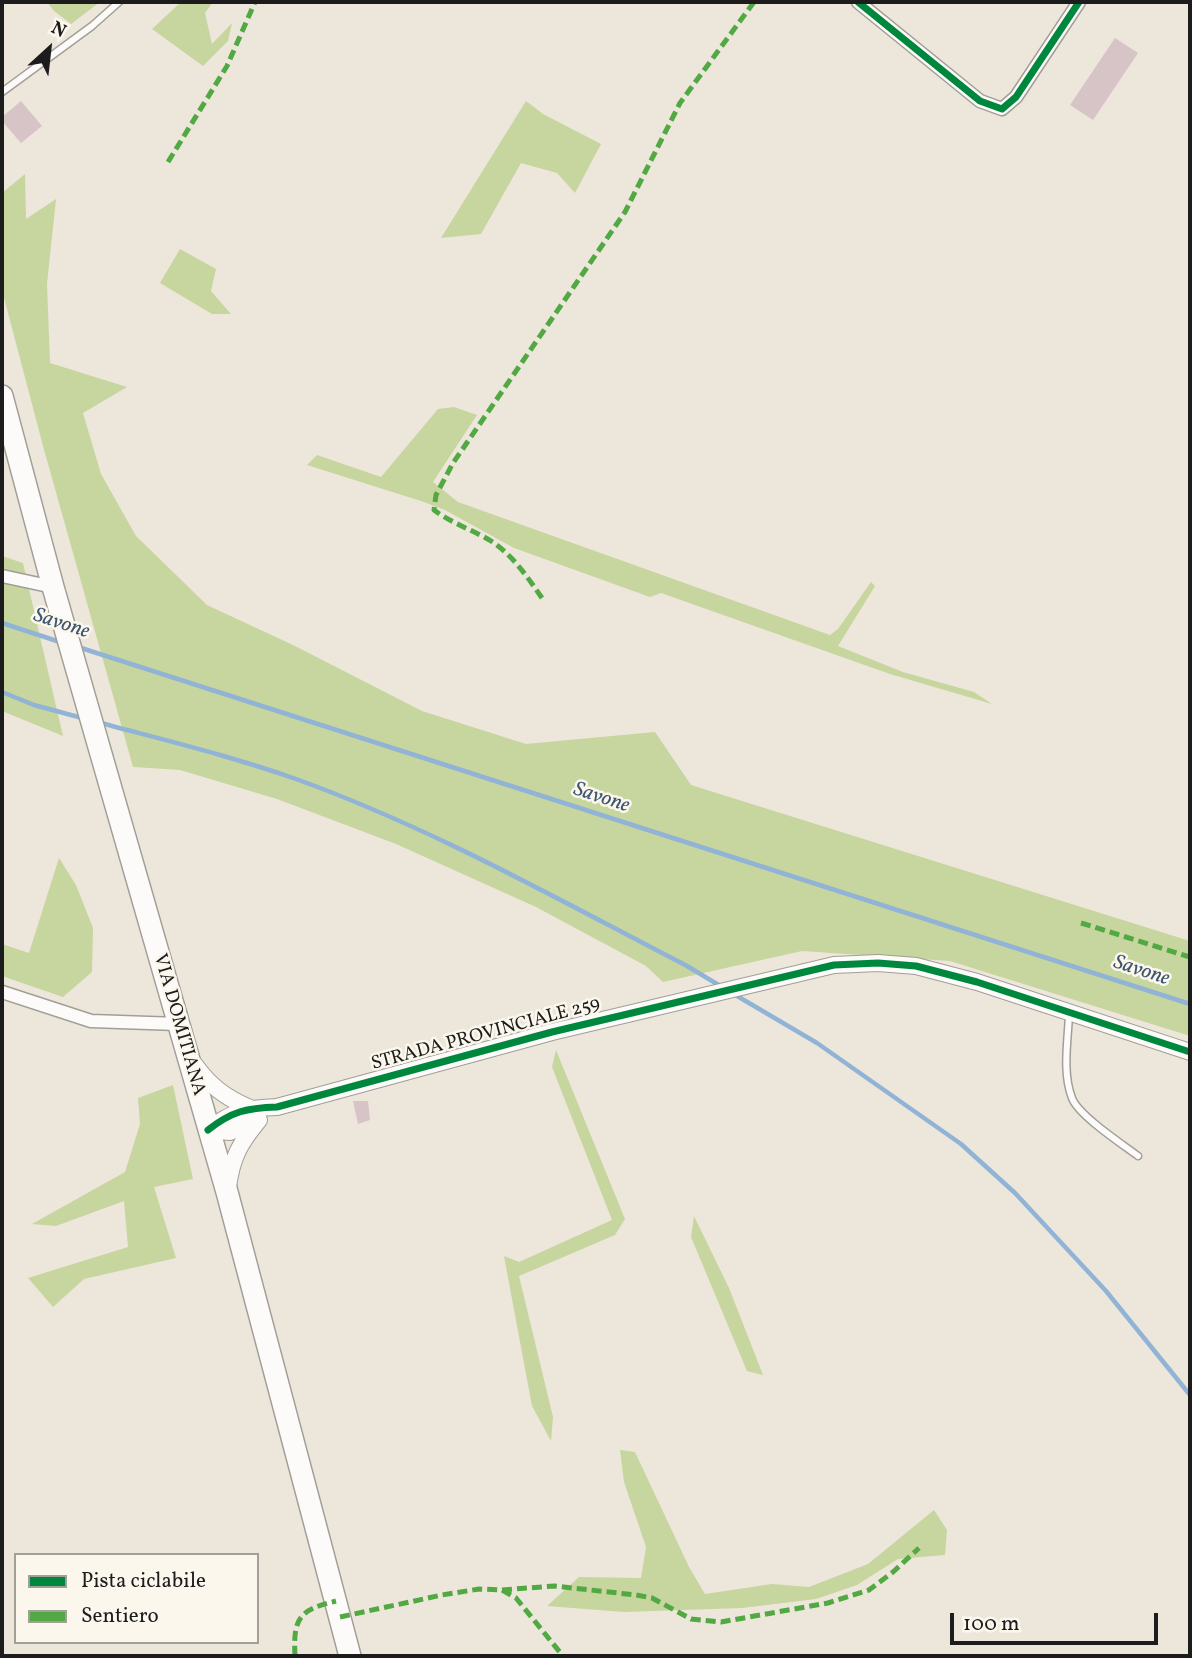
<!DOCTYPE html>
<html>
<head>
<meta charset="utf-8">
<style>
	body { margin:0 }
	#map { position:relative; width:1192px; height:1658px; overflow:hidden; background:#ede7db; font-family:Vollkorn,serif }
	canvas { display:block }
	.frame { position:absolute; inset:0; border:4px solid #1c1c1c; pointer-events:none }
	.legend { position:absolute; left:14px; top:1553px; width:245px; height:91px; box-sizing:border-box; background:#fbf7ec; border:2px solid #a29f99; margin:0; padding:9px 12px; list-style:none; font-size:21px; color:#1c1c1c }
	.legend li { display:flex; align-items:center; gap:14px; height:35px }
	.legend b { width:35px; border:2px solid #a29f99 }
	.north { position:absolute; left:14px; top:14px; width:70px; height:70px; -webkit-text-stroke:5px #fbf7ec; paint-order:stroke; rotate:27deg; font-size:19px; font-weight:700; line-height:28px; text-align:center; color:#1c1c1c }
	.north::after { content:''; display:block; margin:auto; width:24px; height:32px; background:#1c1c1c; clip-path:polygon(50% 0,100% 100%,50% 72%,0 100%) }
	.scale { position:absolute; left:950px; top:1613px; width:208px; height:32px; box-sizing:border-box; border:4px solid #1c1c1c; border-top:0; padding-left:9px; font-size:21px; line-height:24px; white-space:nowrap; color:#1c1c1c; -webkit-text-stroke:5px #fbf7ec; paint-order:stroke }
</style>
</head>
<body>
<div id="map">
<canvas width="1192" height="1658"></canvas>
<div class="frame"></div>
<ul class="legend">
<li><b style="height:9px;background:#00873e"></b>Pista ciclabile</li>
<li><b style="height:9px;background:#52a943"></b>Sentiero</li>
</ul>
<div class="north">N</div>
<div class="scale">100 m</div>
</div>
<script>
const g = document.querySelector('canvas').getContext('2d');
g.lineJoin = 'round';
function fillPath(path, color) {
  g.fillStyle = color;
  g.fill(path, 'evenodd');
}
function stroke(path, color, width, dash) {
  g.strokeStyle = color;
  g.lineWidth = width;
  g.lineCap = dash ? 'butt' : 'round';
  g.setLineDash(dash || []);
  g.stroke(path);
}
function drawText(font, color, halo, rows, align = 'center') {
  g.font = font + ' Vollkorn,serif';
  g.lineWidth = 5;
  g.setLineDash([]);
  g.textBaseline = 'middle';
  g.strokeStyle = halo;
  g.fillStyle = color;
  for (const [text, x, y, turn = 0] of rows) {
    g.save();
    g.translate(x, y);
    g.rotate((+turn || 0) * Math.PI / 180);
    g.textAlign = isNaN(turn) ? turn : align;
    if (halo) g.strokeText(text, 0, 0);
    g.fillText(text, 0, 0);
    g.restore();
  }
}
const green = new Path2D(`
	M 47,2 L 100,2 L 71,24 L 54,11 Z
	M 181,2 L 213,2 L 205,13 L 212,44 L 232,23 L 228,41 L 203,66 L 152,29 Z
	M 526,101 L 543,114 L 601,144 L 575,193 L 557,173 L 521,163 L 481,234 L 441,238 Z
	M 25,174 L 26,219 L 56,199 L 47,284 L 50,363 L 127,387 L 83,413 L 101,474 L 136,536 L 207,605 L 293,645 L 422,711 L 526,744 L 655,732 L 691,785 L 1190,941 L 1190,1036 L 950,961 L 802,951 L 663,982 L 646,966 L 536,907 L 396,844 L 277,799 L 180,770 L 133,767 L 43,446 L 2,290 L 2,193 Z
	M 180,249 L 216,269 L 211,291 L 231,314 L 212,314 L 160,283 Z
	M 454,407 L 477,415 L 433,482 L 458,502 L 830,635 L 838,629 L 871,582 L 875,586 L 838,646 L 903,672 L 974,692 L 992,704 L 890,674 L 661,593 L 650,597 L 514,548 L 445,510 L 421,501 L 307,465 L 317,455 L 381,477 L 438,409 Z
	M 2,556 L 23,563 L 63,736 L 2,711 Z
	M 59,858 L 76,885 L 93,928 L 92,972 L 63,997 L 2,976 L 2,944 L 29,953 Z
	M 556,1050 L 625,1219 L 615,1235 L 519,1276 L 553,1417 L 551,1441 L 532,1406 L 504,1256 L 519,1262 L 612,1220 L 552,1067 Z
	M 173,1085 L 193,1179 L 154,1187 L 176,1258 L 84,1279 L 53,1307 L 28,1278 L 128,1247 L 124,1201 L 56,1226 L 32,1224 L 125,1172 L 140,1124 L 138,1098 Z
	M 694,1216 L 729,1288 L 763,1375 L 747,1371 L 691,1237 Z
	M 620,1450 L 635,1452 L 689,1567 L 705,1594 L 772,1584 L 809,1587 L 868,1564 L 934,1510 L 947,1530 L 945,1555 L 898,1559 L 857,1585 L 816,1599 L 742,1608 L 624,1612 L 547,1606 L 579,1577 L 641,1578 L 646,1547 L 624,1482 Z`);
const stream = new Path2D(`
	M 2,623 L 63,643
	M 78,647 L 1190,1004
	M 2,692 L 34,705 L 82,718
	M 97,722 C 164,740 231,756 296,779 C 432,828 559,900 687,966 L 722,987
	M 732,993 L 817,1043 L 961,1144 L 1015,1193 L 1106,1291 L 1190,1395`);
const building = new Path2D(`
	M 1115,38 L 1138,53 L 1093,120 L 1070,105 Z
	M 21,101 L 42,126 L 21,143 L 2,121 L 2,117 Z
	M 353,1101 L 368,1101 L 370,1120 L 358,1124 Z`);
const service = new Path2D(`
	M 2,92 L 92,26 L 119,2
	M 1069,1014 C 1068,1041 1062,1072 1072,1098 C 1078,1115 1122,1144 1138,1156`);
const minor = new Path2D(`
	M 858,2 L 980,101 L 1002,109 L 1016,97 L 1079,2
	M 2,576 L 53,587
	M 2,992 L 91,1021 L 178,1024`);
const tertiary = new Path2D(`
	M 195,1065 C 210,1086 226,1098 250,1108
	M 208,1130 C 232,1111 247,1108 277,1107 L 552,1032 L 834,965 L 878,963 L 916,966 L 977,982 L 1190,1052
	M 208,1130 L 230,1132 L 256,1121
	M 228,1187 C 232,1157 240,1143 259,1120`);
const primary = new Path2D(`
	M 2,396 L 53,587 L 227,1192 L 350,1656`);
const quiet = new Path2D(`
	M 168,162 L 227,66 L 255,2
	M 542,598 C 528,578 513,555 491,541 C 473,530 451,523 434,510 L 436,495 L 453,463 L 625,212 L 680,103 L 754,2
	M 1081,923 L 1190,957
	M 502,1590 L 554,1586 L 636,1595 L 652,1598 L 691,1619 L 721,1622 L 828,1603 L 869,1590 L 893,1572 L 919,1548
	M 340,1617 L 442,1595 L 479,1589 L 502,1590 L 516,1598 L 563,1656
	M 295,1656 C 293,1618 299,1610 336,1601`);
const cycleway = new Path2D(`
	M 858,2 L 980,101 L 1002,109 L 1016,97 L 1079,2
	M 208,1130 C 232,1111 247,1108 277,1107 L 552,1032 L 834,965 L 878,963 L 916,966 L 977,982 L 1190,1052`);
const streetNames = [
	["VIA DOMITIANA",178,1025,74],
	["STRADA PROVINCIALE 259",486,1035,-15]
];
const waterNames = [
	["Savone",61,625,18],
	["Savone",601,799,18],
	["Savone",1141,972,18]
];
fillPath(green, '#c7d59e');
stroke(stream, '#90b3d6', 4.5);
fillPath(building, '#d6c4c6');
stroke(service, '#a29e97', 9);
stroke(minor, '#a29e97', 15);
stroke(tertiary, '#a29e97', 18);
stroke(primary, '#a29e97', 24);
stroke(service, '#fcfbfa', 6);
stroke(minor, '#fcfbfa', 12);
stroke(tertiary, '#fcfbfa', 16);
stroke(primary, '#fcfbfa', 21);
stroke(quiet, '#52a943', 5, [10, 5]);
stroke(cycleway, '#00873e', 7);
drawText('19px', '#1c1c1c', '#fbf7ec', streetNames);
drawText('italic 21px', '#3e566f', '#fbf7ec', waterNames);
</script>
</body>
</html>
